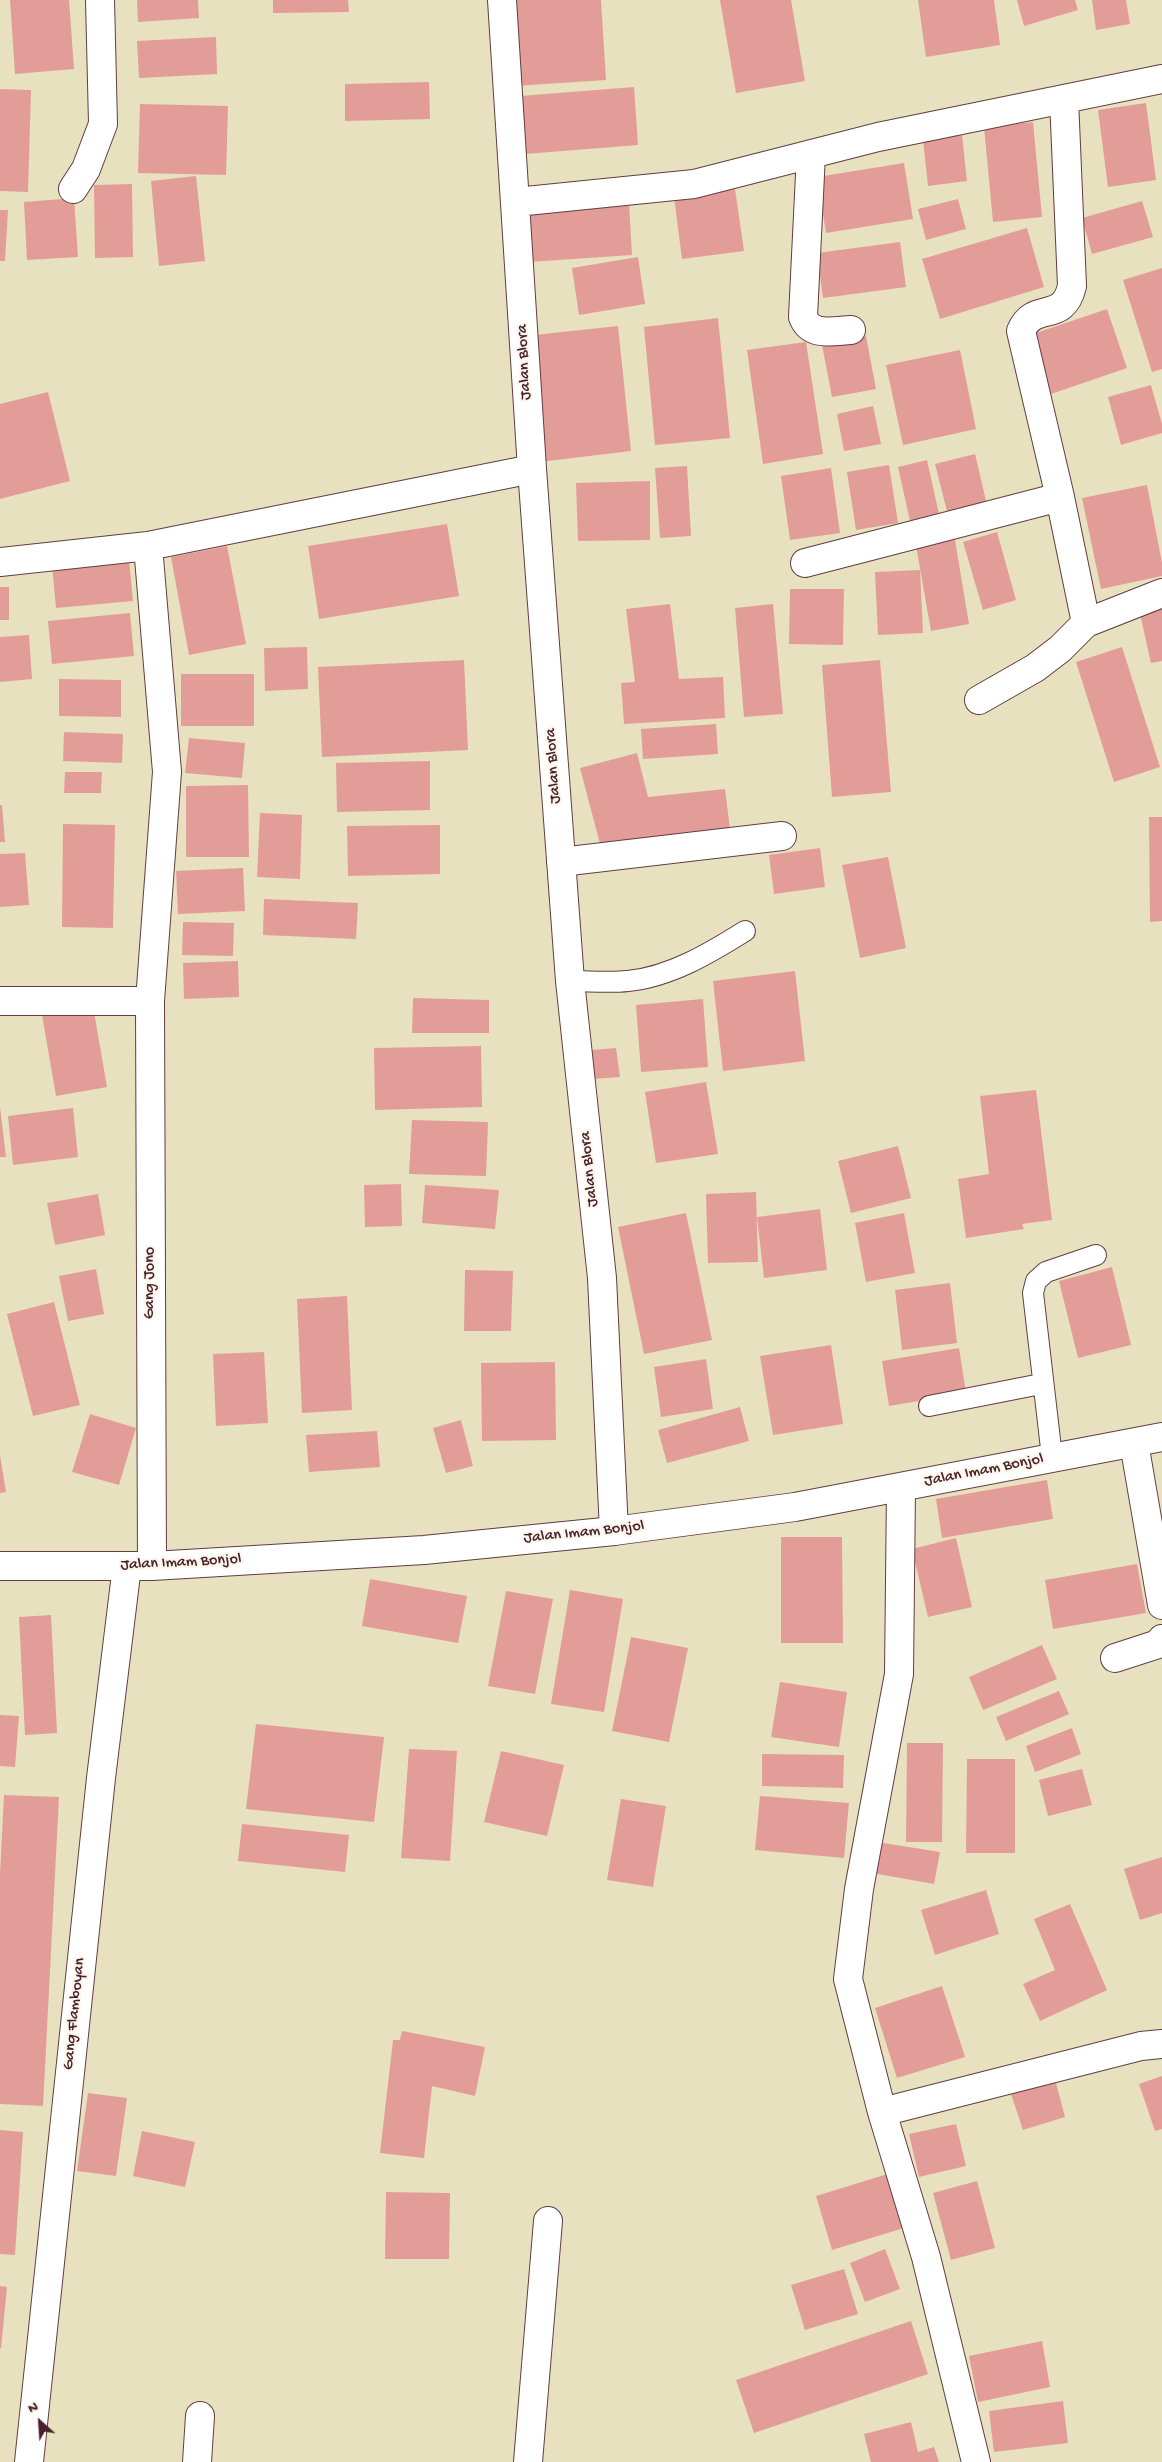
<!DOCTYPE html>
<html>
<head>
<meta charset="utf-8">
<style>
	body { margin:0 }
	#map { position:relative; width:1162px; height:2462px; overflow:hidden; background:#e8e1bf; font-family:"Gochi Hand",sans-serif }
	canvas { display:block }
	.north { position:absolute; left:15px; top:2397px; width:50px; height:50px; -webkit-text-stroke:4px #fbf7ec; paint-order:stroke; rotate:334deg; font-size:14px; font-weight:700; line-height:20px; text-align:center; color:#4a1f2b }
	.north::after { content:''; display:block; margin:auto; width:18px; height:22px; background:#4a1f2b; clip-path:polygon(50% 0,100% 100%,50% 72%,0 100%) }
</style>
</head>
<body>
<div id="map">
<canvas width="1162" height="2462"></canvas>
<div class="north">N</div>
</div>
<script>
const g = document.querySelector('canvas').getContext('2d');
g.lineJoin = 'round';
function fillPath(path, color) {
  g.fillStyle = color;
  g.fill(path, 'evenodd');
}
function stroke(path, color, width, dash) {
  g.strokeStyle = color;
  g.lineWidth = width;
  g.lineCap = dash ? 'butt' : 'round';
  g.setLineDash(dash || []);
  g.stroke(path);
}
function drawText(font, color, halo, rows, align = 'center') {
  g.font = font + ' "Gochi Hand",sans-serif';
  g.lineWidth = 4.5;
  g.setLineDash([]);
  g.textBaseline = 'middle';
  g.strokeStyle = halo;
  g.fillStyle = color;
  for (const [text, x, y, turn = 0] of rows) {
    g.save();
    g.translate(x, y);
    g.rotate((+turn || 0) * Math.PI / 180);
    g.textAlign = isNaN(turn) ? turn : align;
    if (halo) g.strokeText(text, 0, 0);
    g.fillText(text, 0, 0);
    g.restore();
  }
}
const building = new Path2D(`
	M 10,0 L 69,0 L 74,69 L 15,74 Z
	M 137,0 L 198,0 L 199,18 L 138,22 Z
	M 273,0 L 348,0 L 349,12 L 273,13 Z
	M 509,0 L 601,0 L 606,80 L 515,86 Z
	M 720,0 L 791,0 L 805,81 L 736,93 Z
	M 918,0 L 994,0 L 1000,45 L 926,57 Z
	M 1017,0 L 1075,0 L 1078,10 L 1024,26 Z
	M 1092,0 L 1126,0 L 1130,24 L 1096,30 Z
	M 216,37 L 217,74 L 139,78 L 137,41 Z
	M 429,82 L 430,119 L 345,121 L 345,84 Z
	M 634,87 L 638,145 L 525,154 L 520,96 Z
	M 0,89 L 31,90 L 28,192 L 0,191 Z
	M 1146,103 L 1156,180 L 1108,187 L 1098,110 Z
	M 140,104 L 228,106 L 226,175 L 138,173 Z
	M 1033,122 L 1042,217 L 993,222 L 984,127 Z
	M 962,135 L 967,181 L 928,186 L 923,140 Z
	M 904,163 L 913,219 L 826,233 L 817,177 Z
	M 196,176 L 205,261 L 159,266 L 151,181 Z
	M 132,184 L 133,257 L 95,258 L 94,185 Z
	M 735,189 L 744,251 L 682,259 L 674,197 Z
	M 74,198 L 78,257 L 27,260 L 24,202 Z
	M 958,199 L 966,229 L 926,240 L 918,209 Z
	M 1142,201 L 1153,237 L 1092,254 L 1082,218 Z
	M 629,203 L 632,255 L 529,262 L 526,210 Z
	M 0,210 L 8,210 L 5,261 L 0,261 Z
	M 1027,228 L 1044,287 L 940,319 L 922,259 Z
	M 900,242 L 906,287 L 823,298 L 817,253 Z
	M 638,257 L 645,304 L 579,315 L 572,268 Z
	M 1162,268 L 1162,369 L 1152,372 L 1123,280 Z
	M 1107,309 L 1127,368 L 1051,394 L 1030,335 Z
	M 718,318 L 730,438 L 655,445 L 644,327 Z
	M 618,326 L 631,451 L 539,462 L 525,336 Z
	M 866,336 L 876,389 L 832,397 L 822,345 Z
	M 806,342 L 823,454 L 763,464 L 747,350 Z
	M 960,350 L 976,429 L 903,445 L 886,365 Z
	M 1151,385 L 1162,424 L 1162,433 L 1121,445 L 1108,397 Z
	M 48,392 L 70,481 L 0,499 L 0,404 Z
	M 873,406 L 881,444 L 844,451 L 837,414 Z
	M 975,454 L 988,509 L 949,519 L 935,464 Z
	M 927,460 L 941,523 L 912,530 L 898,467 Z
	M 889,465 L 898,523 L 856,530 L 847,472 Z
	M 687,466 L 691,536 L 660,538 L 655,468 Z
	M 831,468 L 840,533 L 790,540 L 781,476 Z
	M 650,481 L 650,540 L 578,541 L 576,483 Z
	M 1147,485 L 1162,563 L 1162,576 L 1101,589 L 1082,498 Z
	M 447,524 L 459,596 L 319,619 L 308,546 Z
	M 997,532 L 1016,600 L 983,610 L 963,542 Z
	M 954,534 L 969,624 L 931,631 L 915,540 Z
	M 227,546 L 246,644 L 189,655 L 171,557 Z
	M 129,559 L 133,601 L 56,608 L 52,566 Z
	M 920,570 L 923,633 L 878,635 L 875,572 Z
	M 0,587 L 9,587 L 9,620 L 0,620 Z
	M 790,589 L 844,589 L 843,645 L 789,644 Z
	M 670,604 L 679,679 L 723,677 L 725,718 L 624,724 L 621,683 L 635,682 L 626,609 Z
	M 773,604 L 783,714 L 744,717 L 735,608 Z
	M 1162,608 L 1162,661 L 1151,663 L 1140,614 Z
	M 130,613 L 134,656 L 52,664 L 48,621 Z
	M 29,635 L 32,679 L 0,682 L 0,637 Z
	M 307,647 L 308,689 L 265,691 L 264,648 Z
	M 1122,647 L 1160,767 L 1114,782 L 1076,662 Z
	M 464,660 L 468,750 L 322,757 L 318,667 Z
	M 880,660 L 891,792 L 832,797 L 822,665 Z
	M 181,674 L 254,674 L 254,726 L 181,726 Z
	M 59,679 L 121,680 L 121,717 L 59,716 Z
	M 716,724 L 718,754 L 643,759 L 641,729 Z
	M 64,732 L 123,734 L 122,763 L 63,761 Z
	M 189,738 L 245,743 L 242,778 L 185,773 Z
	M 637,753 L 648,797 L 725,789 L 730,829 L 600,844 L 580,768 Z
	M 430,761 L 430,810 L 337,812 L 336,763 Z
	M 65,772 L 102,772 L 101,793 L 64,793 Z
	M 248,785 L 249,857 L 186,857 L 186,786 Z
	M 0,805 L 2,805 L 5,842 L 0,842 Z
	M 260,813 L 302,815 L 300,879 L 257,877 Z
	M 1149,817 L 1162,817 L 1162,921 L 1150,922 Z
	M 63,824 L 115,825 L 113,928 L 62,927 Z
	M 440,825 L 440,874 L 348,876 L 347,826 Z
	M 820,848 L 825,887 L 774,894 L 769,855 Z
	M 25,853 L 29,905 L 0,907 L 0,854 Z
	M 888,857 L 906,948 L 860,958 L 842,865 Z
	M 243,868 L 245,911 L 178,914 L 176,871 Z
	M 264,899 L 358,903 L 356,939 L 263,935 Z
	M 183,922 L 234,923 L 233,956 L 182,955 Z
	M 238,961 L 239,997 L 184,999 L 183,963 Z
	M 795,971 L 805,1061 L 723,1071 L 713,981 Z
	M 413,998 L 489,1000 L 489,1033 L 412,1033 Z
	M 703,999 L 708,1067 L 641,1072 L 636,1005 Z
	M 93,1006 L 107,1087 L 56,1096 L 42,1015 Z
	M 481,1046 L 482,1107 L 375,1110 L 374,1048 Z
	M 616,1048 L 620,1077 L 593,1079 L 591,1050 Z
	M 706,1082 L 718,1154 L 656,1163 L 645,1092 Z
	M 1036,1090 L 1052,1220 L 1022,1224 L 1024,1229 L 966,1238 L 958,1179 L 989,1174 L 980,1096 Z
	M 0,1107 L 6,1157 L 0,1157 Z
	M 73,1108 L 78,1157 L 13,1165 L 8,1116 Z
	M 412,1120 L 488,1122 L 486,1176 L 409,1174 Z
	M 898,1146 L 911,1198 L 851,1213 L 838,1161 Z
	M 401,1184 L 402,1226 L 365,1227 L 364,1185 Z
	M 425,1185 L 499,1190 L 495,1229 L 422,1223 Z
	M 756,1192 L 758,1262 L 708,1263 L 706,1194 Z
	M 98,1194 L 105,1235 L 55,1245 L 47,1203 Z
	M 820,1209 L 827,1270 L 764,1278 L 757,1217 Z
	M 686,1213 L 712,1340 L 644,1354 L 618,1227 Z
	M 904,1213 L 915,1273 L 866,1282 L 855,1223 Z
	M 1112,1267 L 1131,1345 L 1078,1358 L 1059,1281 Z
	M 96,1269 L 104,1314 L 68,1321 L 59,1276 Z
	M 465,1270 L 513,1271 L 511,1331 L 464,1331 Z
	M 950,1283 L 957,1343 L 902,1350 L 895,1290 Z
	M 347,1296 L 352,1410 L 302,1413 L 297,1299 Z
	M 54,1302 L 80,1405 L 33,1416 L 7,1314 Z
	M 831,1345 L 843,1424 L 773,1435 L 760,1356 Z
	M 959,1348 L 966,1393 L 889,1406 L 882,1361 Z
	M 264,1352 L 268,1423 L 216,1426 L 213,1354 Z
	M 706,1359 L 713,1409 L 661,1417 L 654,1367 Z
	M 555,1362 L 556,1440 L 482,1441 L 481,1363 Z
	M 740,1407 L 749,1441 L 667,1463 L 658,1430 Z
	M 90,1414 L 136,1428 L 119,1485 L 72,1472 Z
	M 461,1420 L 473,1466 L 446,1473 L 433,1428 Z
	M 377,1431 L 380,1467 L 309,1472 L 306,1435 Z
	M 0,1455 L 6,1492 L 0,1493 Z
	M 1047,1480 L 1053,1519 L 942,1538 L 936,1499 Z
	M 781,1537 L 842,1537 L 843,1643 L 781,1643 Z
	M 956,1538 L 972,1607 L 928,1617 L 912,1549 Z
	M 1137,1564 L 1146,1613 L 1053,1629 L 1045,1580 Z
	M 370,1579 L 467,1596 L 458,1643 L 362,1626 Z
	M 570,1590 L 623,1599 L 604,1712 L 551,1704 Z
	M 506,1591 L 553,1599 L 535,1694 L 488,1686 Z
	M 51,1615 L 57,1733 L 25,1735 L 19,1617 Z
	M 631,1637 L 688,1648 L 669,1742 L 612,1731 Z
	M 1042,1645 L 1057,1679 L 983,1710 L 969,1677 Z
	M 780,1682 L 847,1692 L 839,1747 L 771,1737 Z
	M 1059,1691 L 1069,1714 L 1006,1741 L 996,1717 Z
	M 0,1715 L 19,1716 L 15,1767 L 0,1766 Z
	M 256,1724 L 384,1737 L 374,1822 L 246,1809 Z
	M 1072,1728 L 1081,1754 L 1035,1772 L 1026,1746 Z
	M 907,1743 L 943,1743 L 942,1842 L 906,1842 Z
	M 409,1749 L 457,1751 L 450,1861 L 401,1858 Z
	M 501,1751 L 564,1765 L 547,1836 L 484,1822 Z
	M 762,1754 L 844,1755 L 843,1788 L 762,1786 Z
	M 967,1759 L 1015,1759 L 1015,1853 L 966,1853 Z
	M 1082,1769 L 1092,1805 L 1048,1816 L 1039,1780 Z
	M 4,1795 L 59,1797 L 43,2106 L 0,2104 L 0,1874 Z
	M 760,1796 L 849,1803 L 844,1858 L 755,1850 Z
	M 621,1799 L 666,1806 L 653,1887 L 607,1880 Z
	M 242,1824 L 349,1835 L 345,1872 L 238,1861 Z
	M 877,1842 L 940,1852 L 934,1884 L 872,1873 Z
	M 1162,1857 L 1162,1913 L 1140,1920 L 1124,1869 Z
	M 986,1890 L 999,1934 L 935,1955 L 921,1910 Z
	M 1070,1904 L 1107,1990 L 1040,2021 L 1023,1984 L 1055,1970 L 1034,1919 Z
	M 942,1986 L 965,2057 L 897,2078 L 875,2008 Z
	M 402,2031 L 485,2047 L 475,2096 L 432,2086 L 424,2158 L 380,2153 L 393,2040 L 400,2040 Z
	M 1162,2076 L 1162,2129 L 1155,2131 L 1139,2084 Z
	M 1055,2079 L 1065,2117 L 1023,2130 L 1011,2094 Z
	M 88,2093 L 127,2098 L 116,2176 L 77,2171 Z
	M 956,2124 L 966,2166 L 919,2177 L 909,2134 Z
	M 0,2130 L 23,2132 L 15,2255 L 0,2254 Z
	M 142,2131 L 195,2142 L 185,2187 L 133,2176 Z
	M 891,2173 L 907,2227 L 832,2250 L 816,2196 Z
	M 977,2181 L 995,2248 L 951,2260 L 933,2193 Z
	M 386,2192 L 450,2193 L 449,2259 L 385,2259 Z
	M 885,2249 L 900,2289 L 865,2302 L 850,2263 Z
	M 844,2269 L 858,2314 L 805,2330 L 791,2285 Z
	M 0,2286 L 7,2287 L 1,2348 L 0,2348 Z
	M 911,2321 L 928,2374 L 754,2433 L 736,2380 Z
	M 1042,2341 L 1050,2387 L 978,2402 L 969,2356 Z
	M 1063,2401 L 1068,2443 L 994,2452 L 989,2411 Z
	M 911,2422 L 918,2452 L 934,2447 L 939,2462 L 871,2462 L 864,2434 Z`);
const lane = new Path2D(`
	M 570,981 C 589,981 609,983 628,981 C 670,977 710,953 745,931
	M 929,1406 L 1041,1384
	M 1052,1457 L 1033,1293 L 1036,1281 L 1046,1272 L 1096,1255`);
const street = new Path2D(`
	M 502,0 L 532,469 L 570,981 L 602,1278 L 614,1531
	M 1064,99 L 1072,286 C 1063,325 1034,300 1021,331 L 1060,497 L 1086,623
	M 811,154 L 803,317 C 811,337 832,331 851,330
	M 73,189 L 86,169 L 103,124 L 100,0
	M 516,202 L 694,184 L 878,137 L 1162,79
	M 148,546 L 167,772 L 150,1001 L 152,1566
	M 0,562 L 148,546 L 532,469
	M 805,563 L 1060,497
	M 979,700 L 1035,668 L 1060,649 L 1086,623 L 1162,593
	M 561,862 L 782,836
	M 0,1001 L 150,1001
	M 1134,1443 L 1162,1605
	M 901,1488 L 899,1674 L 859,1889 L 848,1979 L 882,2112 L 926,2257 L 976,2462
	M 1115,1658 L 1158,1644 L 1162,1639
	M 882,2112 L 1141,2046 L 1162,2044
	M 29,2462 L 101,1778 L 127,1566
	M 197,2462 L 200,2416
	M 528,2462 L 548,2221`);
const highway = new Path2D(`
	M 0,1566 L 152,1566 L 424,1550 L 614,1531 L 795,1507 L 1162,1437`);
const streetNames = [
	["Jalan Blora",525,362,-93],
	["Jalan Blora",554,766,-94],
	["Jalan Blora",590,1169,-96],
	["Gang Jono",151,1283,-90],
	["Jalan Imam Bonjol",984,1471,-11],
	["Jalan Imam Bonjol",584,1533,-6],
	["Jalan Imam Bonjol",181,1563,-3],
	["Gang Flamboyan",75,2014,-84]
];
fillPath(building, '#e39d98');
stroke(lane, '#623c41', 22);
stroke(street, '#623c41', 30);
stroke(highway, '#623c41', 30);
stroke(lane, '#fff', 20);
stroke(street, '#fff', 28);
stroke(highway, '#fff', 28);
drawText('16px', '#4a1f2b', '#fbf7ec', streetNames);
</script>
</body>
</html>
